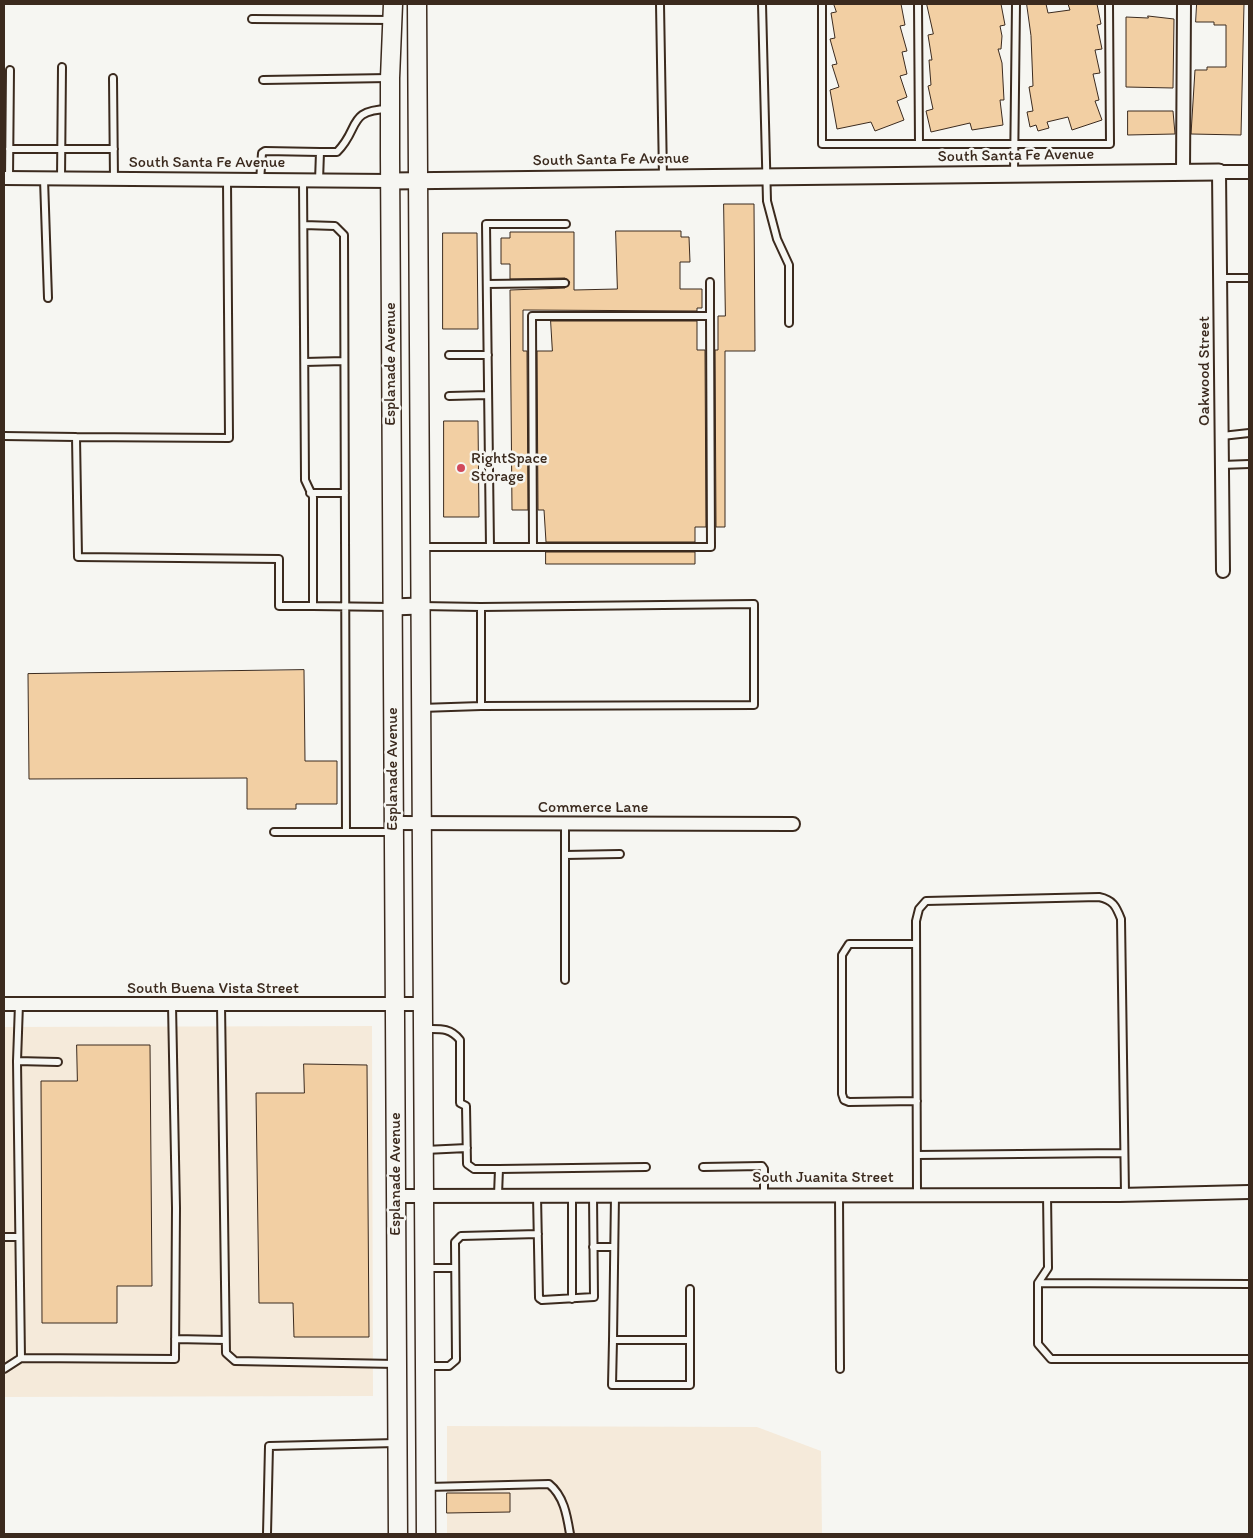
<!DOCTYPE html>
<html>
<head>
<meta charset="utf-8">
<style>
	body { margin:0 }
	#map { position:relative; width:1253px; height:1538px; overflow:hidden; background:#f6f6f2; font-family:Itim,sans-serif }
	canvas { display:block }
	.frame { position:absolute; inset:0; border:5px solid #3b2a1e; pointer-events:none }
</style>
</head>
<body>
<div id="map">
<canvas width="1253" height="1538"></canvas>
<div class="frame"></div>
</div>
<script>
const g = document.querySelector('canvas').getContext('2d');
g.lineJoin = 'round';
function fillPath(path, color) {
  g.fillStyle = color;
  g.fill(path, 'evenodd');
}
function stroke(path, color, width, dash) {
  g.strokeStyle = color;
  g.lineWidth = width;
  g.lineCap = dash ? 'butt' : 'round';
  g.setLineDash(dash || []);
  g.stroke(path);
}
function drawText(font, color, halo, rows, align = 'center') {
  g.font = font + ' Itim,sans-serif';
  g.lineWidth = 5;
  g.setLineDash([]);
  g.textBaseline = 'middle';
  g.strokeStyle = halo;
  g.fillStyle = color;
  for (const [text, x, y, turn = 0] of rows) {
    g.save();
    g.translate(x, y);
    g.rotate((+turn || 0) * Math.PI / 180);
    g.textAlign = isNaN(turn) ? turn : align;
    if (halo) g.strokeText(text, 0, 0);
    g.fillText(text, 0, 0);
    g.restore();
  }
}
const built = new Path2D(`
	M 372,1026 L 373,1396 L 4,1397 L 4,1027 Z
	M 447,1426 L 757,1427 L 821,1451 L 822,1534 L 447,1534 Z`);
const building = new Path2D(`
	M 834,4 L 901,4 L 905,25 L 900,26 L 907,51 L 902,52 L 907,74 L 900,76 L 907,97 L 897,101 L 904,120 L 875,131 L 871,122 L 837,129 L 830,90 L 839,87 L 832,65 L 837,64 L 830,39 L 835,38 L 831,13 L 836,12 Z
	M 927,4 L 1001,4 L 1005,25 L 1000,26 L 1002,36 L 1001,49 L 998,49 L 1002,63 L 1004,100 L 1000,100 L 1003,125 L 972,130 L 970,123 L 931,132 L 926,111 L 933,109 L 928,86 L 931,85 L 929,60 L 932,60 L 928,35 L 933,34 Z
	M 1027,4 L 1046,4 L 1048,13 L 1070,10 L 1068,4 L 1097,4 L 1101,24 L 1097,25 L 1102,49 L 1095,50 L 1100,73 L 1093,74 L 1099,100 L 1095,101 L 1102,120 L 1072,130 L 1068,117 L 1047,122 L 1049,128 L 1038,131 L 1036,125 L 1030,127 L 1027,112 L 1033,111 L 1029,87 L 1033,86 L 1031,36 Z
	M 1197,4 L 1244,4 L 1241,135 L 1191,134 L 1195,70 L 1207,70 L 1207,67 L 1226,67 L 1226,25 L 1214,25 L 1214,22 L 1196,22 Z
	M 1148,16 L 1174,19 L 1173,88 L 1126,87 L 1126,17 L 1148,18 Z
	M 1128,111 L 1173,111 L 1175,134 L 1128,135 Z
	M 724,204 L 754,204 L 755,351 L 725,351 L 725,527 L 716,527 L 715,350 L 718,350 L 718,316 L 725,316 Z
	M 616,231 L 681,231 L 681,237 L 689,237 L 690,262 L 680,262 L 680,289 L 702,289 L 702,308 L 697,308 L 697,311 L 523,310 L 523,351 L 527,351 L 528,510 L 512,510 L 510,290 L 565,288 L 570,282 L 565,278 L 510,279 L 510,264 L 501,264 L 501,238 L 510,238 L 510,232 L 574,232 L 574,290 L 617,289 Z
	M 443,233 L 477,233 L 478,329 L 443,329 Z
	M 551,321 L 697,321 L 697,350 L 705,350 L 706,527 L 695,527 L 695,542 L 546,542 L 544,510 L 538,510 L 537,351 L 552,351 Z
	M 444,421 L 478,421 L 479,517 L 444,517 Z
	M 546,552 L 695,552 L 695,564 L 546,564 Z
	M 304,670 L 305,761 L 337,761 L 337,804 L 296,804 L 296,809 L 247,809 L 247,778 L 29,779 L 28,674 Z
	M 77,1045 L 150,1045 L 152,1286 L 117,1286 L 117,1323 L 42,1323 L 41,1081 L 77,1081 Z
	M 304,1064 L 367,1065 L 369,1337 L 294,1337 L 293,1303 L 259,1303 L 256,1093 L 304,1093 Z
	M 447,1493 L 510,1493 L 510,1512 L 447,1513 Z`);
const service = new Path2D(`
	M 660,4 L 663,177
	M 762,4 L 767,201 L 777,239 L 789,265 L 789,323
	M 822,4 L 822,144 L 1110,144 L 1109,4
	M 918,4 L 919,143
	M 252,19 L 392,20
	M 113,78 L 114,180
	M 263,80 L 389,78
	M 9,149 L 114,149
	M 1014,174 L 1016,4
	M 9,178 L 10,70
	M 44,179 L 48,298
	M 61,179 L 62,67
	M 227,181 L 229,438 L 76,437 L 78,557 L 279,559 L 279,606 L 313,606
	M 260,181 L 262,153 L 265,151 L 320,152
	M 303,181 L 305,480 L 313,497 L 313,606 L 392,607
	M 319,181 L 320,152 L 337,152 C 361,128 346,110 389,109
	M 304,225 L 335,226 L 344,235 L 346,832
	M 1221,278 L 1249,278
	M 487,284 L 565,283
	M 710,316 L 710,282
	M 449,355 L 488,355
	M 305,362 L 344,361
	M 449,396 L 488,395
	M 4,436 L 76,437
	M 1222,436 L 1249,433
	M 1222,465 L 1249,464
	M 310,493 L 345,493
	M 423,547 L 711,547 L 710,316 L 532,316 L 533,547
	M 490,547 L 486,224 L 566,224
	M 421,606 L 481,607 L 481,706 L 421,708
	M 481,607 L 754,604 L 754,705 L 481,706
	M 565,824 L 565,980
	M 274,832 L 392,832
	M 565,855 L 620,854
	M 916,944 L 849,944 L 842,955 L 842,1094 L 844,1100 L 849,1102 L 917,1101
	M 19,1004 L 17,1061 L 58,1062
	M 221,1005 L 226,1353 L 235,1361 L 396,1364
	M 424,1029 C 439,1029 450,1027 460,1040 L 460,1103 L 466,1106 L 467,1164 L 474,1169 L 499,1169
	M 17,1061 L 21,1358 L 175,1359 L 176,1208 L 172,1005
	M 425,1150 L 467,1148
	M 917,1155 L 1123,1153
	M 703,1167 L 762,1166 L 764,1169 L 764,1195
	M 1047,1194 L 1048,1268 L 1038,1283 L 1038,1344 L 1051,1359 L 1249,1359
	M 498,1195 L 499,1169 L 646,1167
	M 537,1195 L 539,1298 L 542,1300 L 594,1297 L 593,1195
	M 572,1195 L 572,1299
	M 839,1195 L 840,1369
	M 917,1195 L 916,921 L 919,909 L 926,901 L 1099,897 C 1113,900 1116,906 1121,919 L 1125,1194
	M 4,1237 L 19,1237
	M 593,1247 L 613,1247
	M 426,1268 L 455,1268
	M 1038,1283 L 1249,1284
	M 690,1289 L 690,1340
	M 175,1339 L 225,1340
	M 613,1340 L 612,1385 L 690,1385 L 690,1340 L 613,1340 L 615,1195
	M 426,1366 L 449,1366 L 456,1360 L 455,1242 L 461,1236 L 538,1234
	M 4,1369 L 21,1358
	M 427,1487 L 549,1484 C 564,1496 567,1516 570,1534
	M 267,1534 L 269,1446 L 396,1443`);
const minor = new Path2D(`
	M 1183,172 L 1184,4
	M 4,178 L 390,181
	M 1223,571 L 1219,172 L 1249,172
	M 393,823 L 793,824
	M 4,1004 L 423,1004
	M 396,1196 L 1119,1195 L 1249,1192`);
const tertiary = new Path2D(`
	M 390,181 L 1219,172
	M 392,607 L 420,606`);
const secondary = new Path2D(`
	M 393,4 L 390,78 L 390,156 L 398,1534
	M 417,4 L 426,1534`);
const markers = [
	[461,468,5,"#d1495b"]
];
const streetNames = [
	["South Santa Fe Avenue",1016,156,-1],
	["South Santa Fe Avenue",611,160,-1],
	["South Santa Fe Avenue",207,163],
	["Esplanade Avenue",391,364,-90],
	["Oakwood Street",1205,371,-90],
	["Esplanade Avenue",393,769,-90],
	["Commerce Lane",593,808],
	["South Buena Vista Street",213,989],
	["Esplanade Avenue",396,1174,-90],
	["South Juanita Street",823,1178]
];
const poiNames = [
	["RightSpace",471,459],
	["Storage",471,477]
];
fillPath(built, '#f5eada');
fillPath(building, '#f2cfa3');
stroke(building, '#3b2a1e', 1);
stroke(service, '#3b2a1e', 10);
stroke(minor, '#3b2a1e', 16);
stroke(tertiary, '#3b2a1e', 19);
stroke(secondary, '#3b2a1e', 21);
stroke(service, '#f6f6f2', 6);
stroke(minor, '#f6f6f2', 12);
stroke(tertiary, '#f6f6f2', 15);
stroke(secondary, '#f6f6f2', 18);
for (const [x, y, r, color] of markers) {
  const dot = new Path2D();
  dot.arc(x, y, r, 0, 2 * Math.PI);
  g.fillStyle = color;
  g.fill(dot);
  stroke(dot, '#f6f6f2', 2);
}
drawText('16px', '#3b2a1e', '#f6f6f2', streetNames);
drawText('16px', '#3b2a1e', '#f6f6f2', poiNames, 'left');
</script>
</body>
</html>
